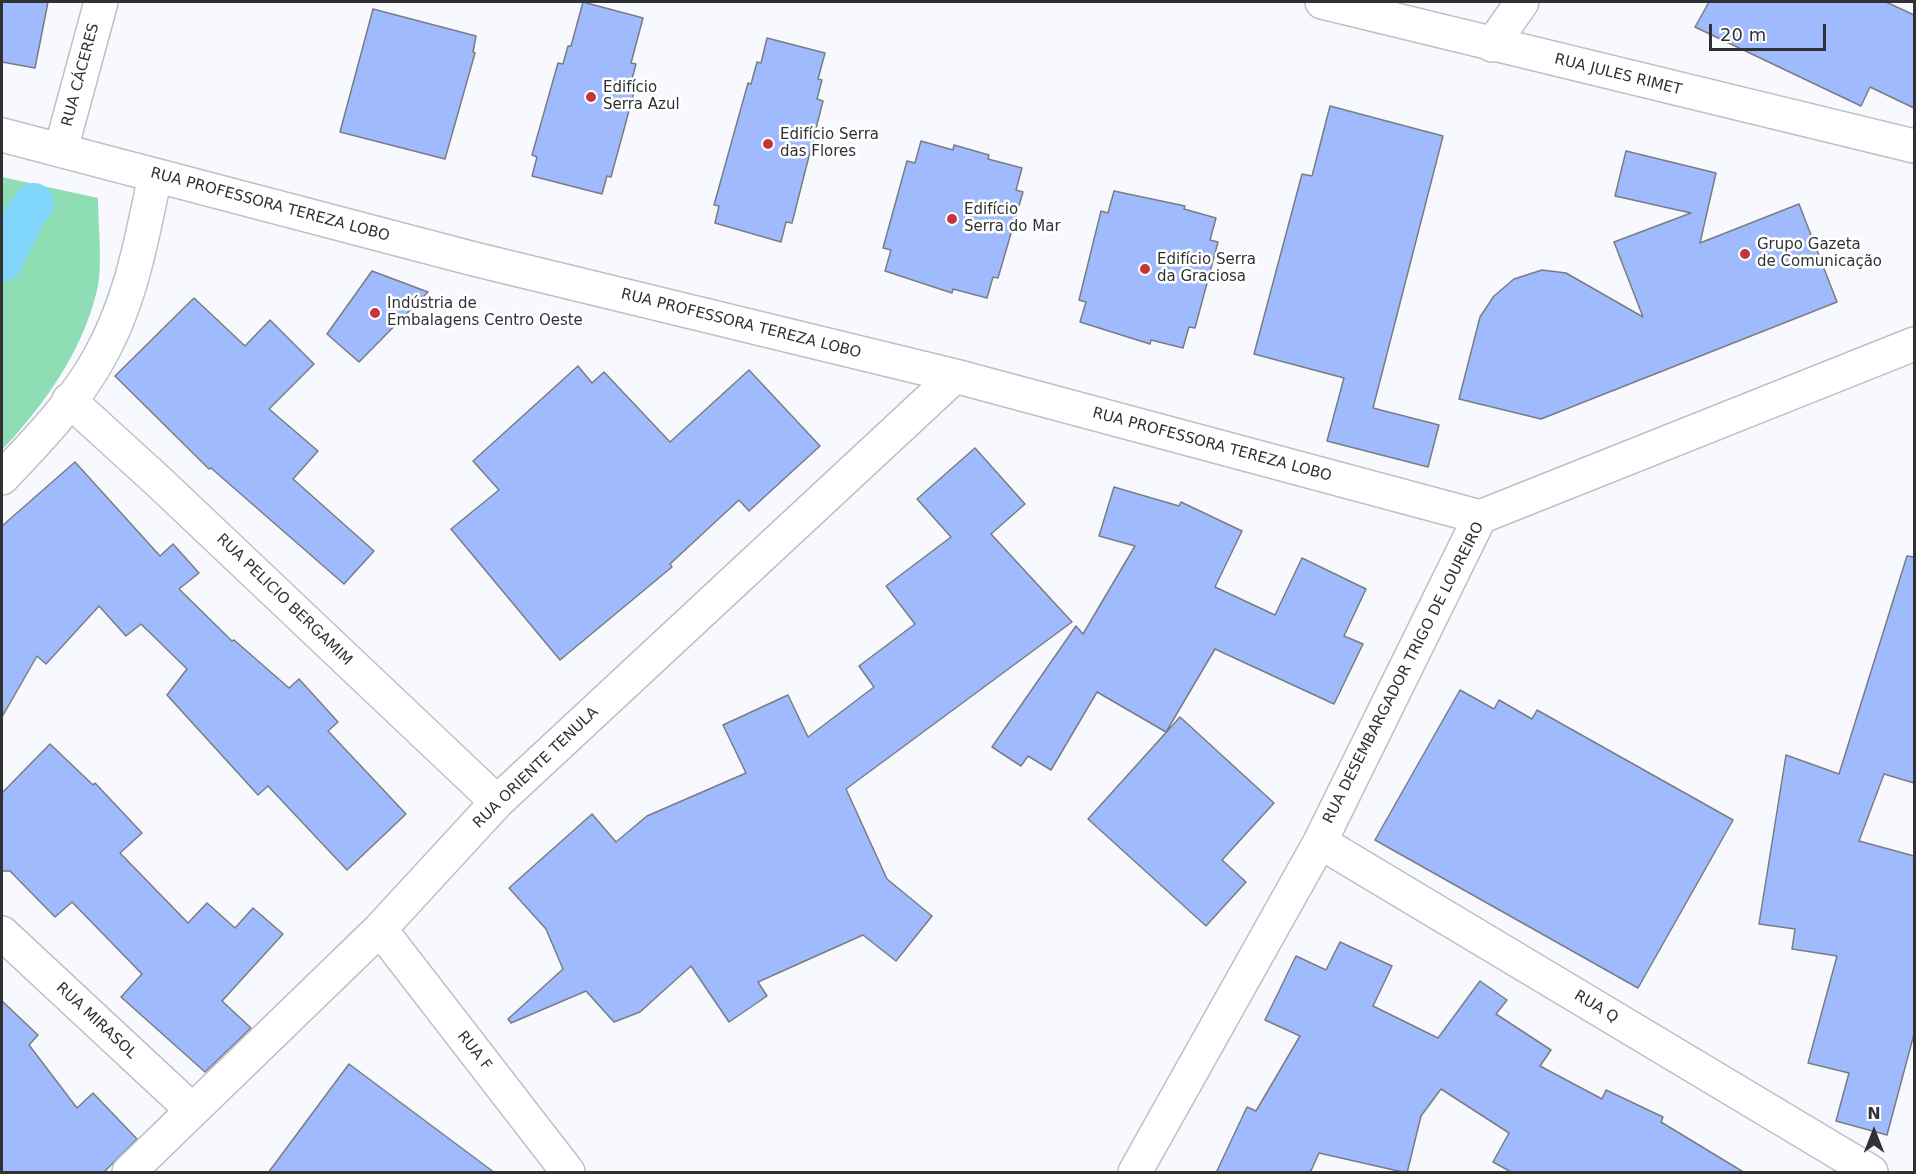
<!DOCTYPE html>
<html>
<head>
<meta charset="utf-8">
<style>
	body { margin:0 }
	#map { position:relative; width:1916px; height:1174px; overflow:hidden; background:#f7f9fe; font-family:"DejaVu Sans",sans-serif }
	canvas { display:block }
	.frame { position:absolute; inset:0; border:3px solid #2f3133; pointer-events:none }
	.north { position:absolute; left:1844px; top:1102px; width:60px; height:60px; -webkit-text-stroke:4px #fff; paint-order:stroke; rotate:0deg; font-size:16px; font-weight:700; line-height:24px; text-align:center; color:#2f3133 }
	.north::after { content:''; display:block; margin:auto; width:21px; height:27px; background:#2f3133; clip-path:polygon(50% 0,100% 100%,50% 72%,0 100%) }
	.scale { position:absolute; left:1709px; top:24px; width:117px; height:27px; box-sizing:border-box; border:3px solid #2f3133; border-top:0; padding-left:8px; font-size:18px; line-height:21px; white-space:nowrap; color:#2f3133; -webkit-text-stroke:4px #fff; paint-order:stroke }
</style>
</head>
<body>
<div id="map">
<canvas width="1916" height="1174"></canvas>
<div class="frame"></div>
<div class="north">N</div>
<div class="scale">20 m</div>
</div>
<script>
const g = document.querySelector('canvas').getContext('2d');
g.lineJoin = 'round';
function fillPath(path, color) {
  g.fillStyle = color;
  g.fill(path, 'evenodd');
}
function stroke(path, color, width, dash) {
  g.strokeStyle = color;
  g.lineWidth = width;
  g.lineCap = dash ? 'butt' : 'round';
  g.setLineDash(dash || []);
  g.stroke(path);
}
function drawText(font, color, halo, rows, align = 'center') {
  g.font = font + ' "DejaVu Sans",sans-serif';
  g.lineWidth = 5;
  g.setLineDash([]);
  g.textBaseline = 'middle';
  g.strokeStyle = halo;
  g.fillStyle = color;
  for (const [text, x, y, turn = 0] of rows) {
    g.save();
    g.translate(x, y);
    g.rotate((+turn || 0) * Math.PI / 180);
    g.textAlign = isNaN(turn) ? turn : align;
    if (halo) g.strokeText(text, 0, 0);
    g.fillText(text, 0, 0);
    g.restore();
  }
}
const green = new Path2D(`
	M 2,177 L 98,198 C 98,223 103,267 97,290 C 83,351 44,405 2,450 Z`);
const canal = new Path2D(`
	M 2,262 L 27,212 L 34,203`);
const building = new Path2D(`
	M 2,2 L 48,2 L 35,68 L 2,62 Z
	M 583,2 L 643,18 L 631,63 L 636,64 L 631,83 L 636,85 L 611,177 L 607,176 L 602,194 L 532,176 L 537,157 L 532,155 L 558,63 L 563,64 L 568,46 L 571,46 Z
	M 1709,2 L 1886,2 L 1914,15 L 1914,108 L 1870,87 L 1861,106 L 1695,27 Z
	M 373,9 L 476,36 L 473,52 L 475,53 L 445,159 L 340,132 Z
	M 767,38 L 825,53 L 818,79 L 822,80 L 817,99 L 823,101 L 792,223 L 786,222 L 781,242 L 715,223 L 719,206 L 714,205 L 748,83 L 751,84 L 757,62 L 761,63 Z
	M 1330,106 L 1443,136 L 1373,408 L 1439,425 L 1428,467 L 1327,441 L 1344,378 L 1254,354 L 1302,174 L 1312,176 Z
	M 921,141 L 953,150 L 954,145 L 989,155 L 988,159 L 1022,168 L 1016,190 L 1023,192 L 998,278 L 993,277 L 987,298 L 953,289 L 952,293 L 885,271 L 891,250 L 883,248 L 907,161 L 915,163 Z
	M 1626,151 L 1716,173 L 1700,243 L 1799,204 L 1837,302 L 1541,419 L 1459,399 L 1480,317 L 1494,296 L 1514,279 L 1542,270 L 1566,273 L 1643,317 L 1614,242 L 1691,213 L 1615,196 Z
	M 1114,191 L 1185,206 L 1184,209 L 1216,218 L 1210,240 L 1218,242 L 1195,328 L 1189,327 L 1183,348 L 1151,340 L 1150,344 L 1080,322 L 1086,302 L 1079,300 L 1101,211 L 1108,213 Z
	M 372,271 L 428,292 L 359,362 L 327,334 Z
	M 194,298 L 245,346 L 270,320 L 314,364 L 269,409 L 318,451 L 293,479 L 374,551 L 344,584 L 211,468 L 209,469 L 115,376 Z
	M 578,366 L 592,383 L 604,372 L 670,442 L 749,370 L 820,446 L 749,511 L 739,500 L 670,564 L 672,567 L 560,660 L 451,529 L 499,490 L 473,461 Z
	M 975,448 L 1025,504 L 991,534 L 1072,622 L 846,789 L 887,879 L 932,916 L 896,961 L 863,935 L 758,982 L 767,996 L 729,1022 L 691,966 L 640,1012 L 614,1022 L 586,991 L 511,1023 L 508,1019 L 563,969 L 546,929 L 509,888 L 592,814 L 616,842 L 647,816 L 746,773 L 723,725 L 788,695 L 808,737 L 874,687 L 859,666 L 915,624 L 886,586 L 951,537 L 917,499 Z
	M 75,462 L 160,556 L 173,544 L 199,573 L 179,589 L 232,641 L 234,640 L 289,688 L 299,679 L 338,722 L 328,731 L 406,814 L 347,870 L 268,786 L 258,795 L 167,695 L 187,669 L 141,624 L 126,636 L 99,606 L 46,664 L 37,656 L 2,717 L 2,526 Z
	M 1114,487 L 1179,506 L 1181,502 L 1242,531 L 1215,587 L 1275,615 L 1302,558 L 1366,589 L 1344,636 L 1363,644 L 1334,704 L 1215,649 L 1166,732 L 1097,692 L 1051,770 L 1028,756 L 1021,766 L 992,747 L 1076,626 L 1083,634 L 1135,546 L 1099,536 Z
	M 1907,556 L 1914,557 L 1914,783 L 1884,774 L 1859,841 L 1914,856 L 1914,1034 L 1887,1135 L 1836,1121 L 1849,1073 L 1808,1063 L 1837,956 L 1792,949 L 1795,929 L 1759,924 L 1786,755 L 1839,774 Z
	M 1460,690 L 1494,709 L 1499,700 L 1532,719 L 1537,710 L 1733,820 L 1638,988 L 1375,840 Z
	M 1180,717 L 1274,803 L 1222,860 L 1246,882 L 1206,926 L 1088,819 Z
	M 50,744 L 93,785 L 95,783 L 142,833 L 120,853 L 188,923 L 207,903 L 235,928 L 253,908 L 283,934 L 222,1001 L 251,1028 L 205,1072 L 121,997 L 142,974 L 72,902 L 55,917 L 10,871 L 2,871 L 2,793 Z
	M 1340,942 L 1392,966 L 1373,1006 L 1438,1038 L 1480,981 L 1507,1000 L 1496,1014 L 1551,1050 L 1540,1066 L 1602,1099 L 1606,1090 L 1663,1117 L 1661,1122 L 1745,1173 L 1513,1173 L 1493,1162 L 1509,1133 L 1441,1089 L 1421,1116 L 1407,1173 L 1319,1153 L 1310,1173 L 1216,1173 L 1247,1107 L 1256,1111 L 1300,1036 L 1265,1020 L 1296,956 L 1326,970 Z
	M 2,1001 L 38,1035 L 29,1045 L 77,1108 L 93,1093 L 137,1139 L 103,1173 L 2,1173 Z
	M 349,1064 L 495,1173 L 268,1173 Z`);
const minor = new Path2D(`
	M 1322,2 L 1914,146
	M 1492,45 L 1522,2
	M 2,135 L 474,259 L 955,376 L 1480,517
	M 61,149 L 101,2
	M 69,400 L 158,481 L 497,802
	M 2,478 C 36,442 75,402 99,358 C 131,302 142,238 155,176
	M 1320,842 L 1871,1172
	M 380,929 L 568,1172
	M 2,933 L 191,1109
	M 129,1172 L 380,929 L 497,802 L 955,376
	M 1135,1172 L 1320,842 L 1480,517 L 1914,344`);
const markers = [
	[591,97,6,"#c5353e"],
	[768,144,6,"#c5353e"],
	[952,219,6,"#c5353e"],
	[1745,254,6,"#c5353e"],
	[1145,269,6,"#c5353e"],
	[375,313,6,"#c5353e"]
];
const streetNames = [
	["RUA CÁCERES",81,75,-75],
	["RUA JULES RIMET",1618,75,14],
	["RUA PROFESSORA TEREZA LOBO",270,205,15],
	["RUA PROFESSORA TEREZA LOBO",741,324,14],
	["RUA PROFESSORA TEREZA LOBO",1212,445,15],
	["RUA PELICIO BERGAMIM",284,600,44],
	["RUA DESEMBARGADOR TRIGO DE LOUREIRO",1404,673,-63],
	["RUA ORIENTE TENULA",536,768,-44],
	["RUA Q",1596,1007,31],
	["RUA MIRASOL",96,1021,43],
	["RUA F",474,1051,52]
];
const poiNames = [
	["Edifício",603,88],
	["Serra Azul",603,105],
	["Edifício Serra",780,135],
	["das Flores",780,152],
	["Edifício",964,210],
	["Serra do Mar",964,227],
	["Grupo Gazeta",1757,245],
	["de Comunicação",1757,262],
	["Edifício Serra",1157,260],
	["da Graciosa",1157,277],
	["Indústria de",387,304],
	["Embalagens Centro Oeste",387,321]
];
fillPath(green, '#8eddb5');
stroke(canal, '#80d7fb', 40);
fillPath(building, '#a0bbfd');
stroke(building, '#797c82', 1.5);
stroke(minor, '#bdc0c6', 36);
stroke(minor, '#fff', 33);
for (const [x, y, r, color] of markers) {
  const dot = new Path2D();
  dot.arc(x, y, r, 0, 2 * Math.PI);
  g.fillStyle = color;
  g.fill(dot);
  stroke(dot, '#fff', 2);
}
drawText('15px', '#2f3133', '#fff', streetNames);
drawText('15px', '#2f3133', '#fff', poiNames, 'left');
</script>
</body>
</html>
